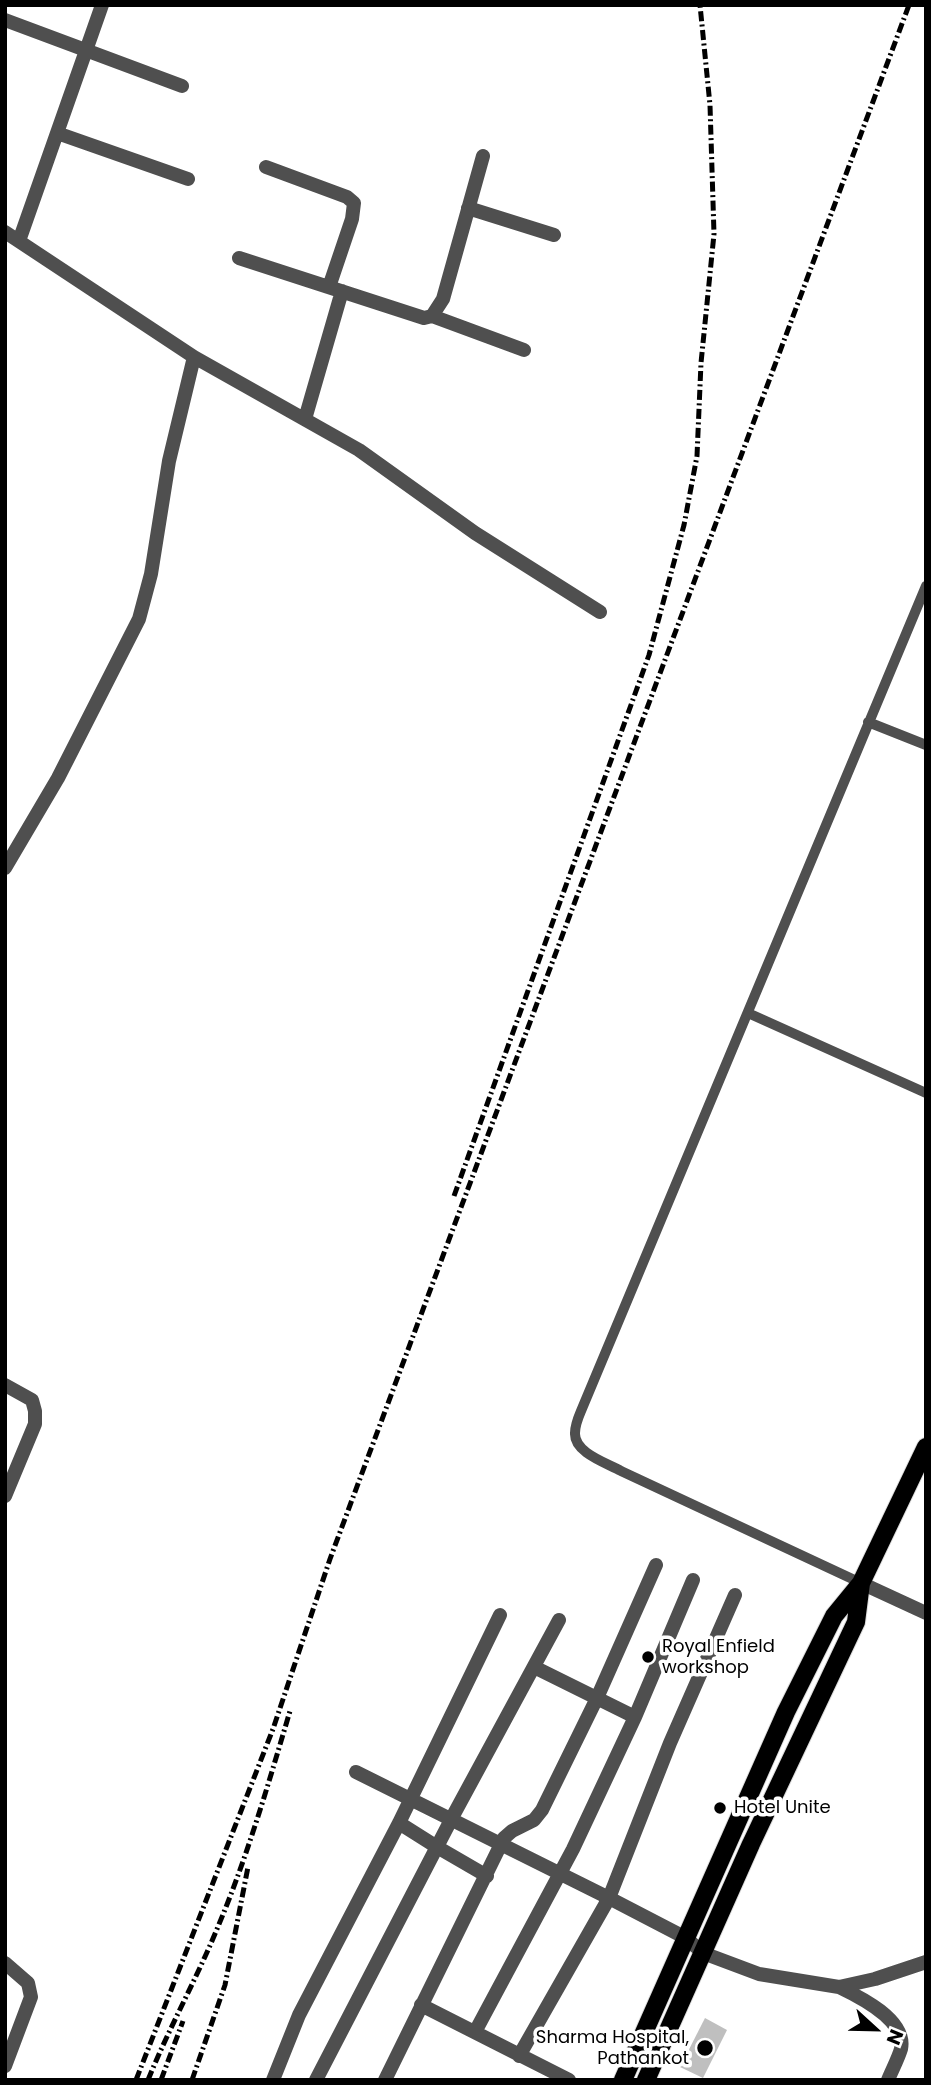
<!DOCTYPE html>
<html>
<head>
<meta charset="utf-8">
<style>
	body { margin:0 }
	#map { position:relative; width:931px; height:2085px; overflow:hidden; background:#fff; font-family:Poppins,sans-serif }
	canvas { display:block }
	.frame { position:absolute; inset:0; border:7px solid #000; pointer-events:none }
	.north { position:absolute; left:840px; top:1994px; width:70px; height:70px; -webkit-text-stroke:5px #fff; paint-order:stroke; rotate:112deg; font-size:19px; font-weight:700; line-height:28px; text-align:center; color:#000 }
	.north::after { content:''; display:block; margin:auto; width:24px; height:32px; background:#000; clip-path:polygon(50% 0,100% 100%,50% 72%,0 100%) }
</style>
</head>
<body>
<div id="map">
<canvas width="931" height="2085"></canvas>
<div class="frame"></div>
<div class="north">N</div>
</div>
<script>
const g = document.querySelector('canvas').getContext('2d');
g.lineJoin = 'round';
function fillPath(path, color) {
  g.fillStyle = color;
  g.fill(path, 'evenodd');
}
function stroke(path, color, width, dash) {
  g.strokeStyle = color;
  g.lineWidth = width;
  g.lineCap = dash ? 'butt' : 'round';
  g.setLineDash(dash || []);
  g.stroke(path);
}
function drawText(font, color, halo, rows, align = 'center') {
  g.font = font + ' Poppins,sans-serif';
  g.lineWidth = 7;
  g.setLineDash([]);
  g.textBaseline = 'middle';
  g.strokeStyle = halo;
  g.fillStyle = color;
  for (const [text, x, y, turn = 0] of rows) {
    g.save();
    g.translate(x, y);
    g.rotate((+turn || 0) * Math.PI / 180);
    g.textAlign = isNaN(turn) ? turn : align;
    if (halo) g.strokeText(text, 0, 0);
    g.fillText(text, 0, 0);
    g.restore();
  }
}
const building = new Path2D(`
	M 705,2018 L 727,2030 L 703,2078 L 680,2067 Z`);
const lane = new Path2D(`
	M 868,722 L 926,745
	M 748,1013 L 926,1093
	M 861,1583 L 621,1471 C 607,1463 574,1453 575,1433 C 575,1426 578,1418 581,1411 L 926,586`);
const street = new Path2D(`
	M 5,20 L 182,86
	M 57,133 L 188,179
	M 266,167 L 347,197 L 354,203 L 352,219 L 329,287
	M 468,208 L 554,235
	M 5,232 L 194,357 L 359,450 L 475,533 L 600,612
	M 19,241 L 102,5
	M 239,258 L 424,318 L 432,316 L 443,299 L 483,156
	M 432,316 L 524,350
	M 305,419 L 342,291
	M 5,868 L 58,778 L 139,619 L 151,574 L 169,461 L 194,357
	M 5,1385 L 32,1400 L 35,1411 L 35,1424 L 5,1496
	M 861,1583 L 926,1613
	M 534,1667 L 635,1717
	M 356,1772 L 609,1898 L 686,1938 L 703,1953 L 759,1974 L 839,1987 L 875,1979 L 926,1962
	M 399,1823 L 437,1847 L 487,1876
	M 5,1963 L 28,1983 L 31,1997 L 5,2066
	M 839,1987 C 860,1997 907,2020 901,2049 C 898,2059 892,2070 888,2080
	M 421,2005 L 569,2080
	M 475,2032 L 573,1849 L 635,1717 L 693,1580
	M 519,2056 L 609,1898 L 670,1743 L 735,1595
	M 273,2080 L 299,2015 L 399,1823 L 500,1615
	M 316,2080 L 454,1814 L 559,1620
	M 385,2080 L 504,1838 L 512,1831 L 534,1820 L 542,1810 L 597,1698 L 656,1565`);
const primary = new Path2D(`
	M 623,2080 L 786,1712 L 834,1616 L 861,1583 L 926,1447
	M 646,2080 L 751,1844 L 856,1622 L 861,1583`);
const rail = new Path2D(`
	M 454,1196 L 649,655 L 684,525 L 697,456 L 701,363 L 714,234 L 710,105 L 700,5
	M 136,2080 L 273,1729 L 330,1559 L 909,5
	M 148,2080 C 169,2028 196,1980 217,1929 C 247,1858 268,1785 290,1711
	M 161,2080 L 183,2021
	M 192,2080 L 225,1985 L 248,1867`);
const markers = [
	[648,1657,7,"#000"],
	[720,1808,7,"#000"],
	[705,2048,9,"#000"]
];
const poiNames = [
	["Royal Enfield",662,1647],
	["workshop",662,1668],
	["Hotel Unite",734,1808],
	["Sharma Hospital,",689,2038,"right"],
	["Pathankot",689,2059,"right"]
];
fillPath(building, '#bfbfbf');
stroke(primary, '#dbdbdb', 20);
stroke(lane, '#4f4f4f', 10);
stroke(street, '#4f4f4f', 14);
stroke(primary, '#000', 18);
stroke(rail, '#000', 5, [10, 3.5, 2, 3.5]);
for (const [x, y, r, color] of markers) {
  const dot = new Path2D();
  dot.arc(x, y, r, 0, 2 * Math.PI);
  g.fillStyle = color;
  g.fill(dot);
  stroke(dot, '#fff', 2.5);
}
drawText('18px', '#000', '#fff', poiNames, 'left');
</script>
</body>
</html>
